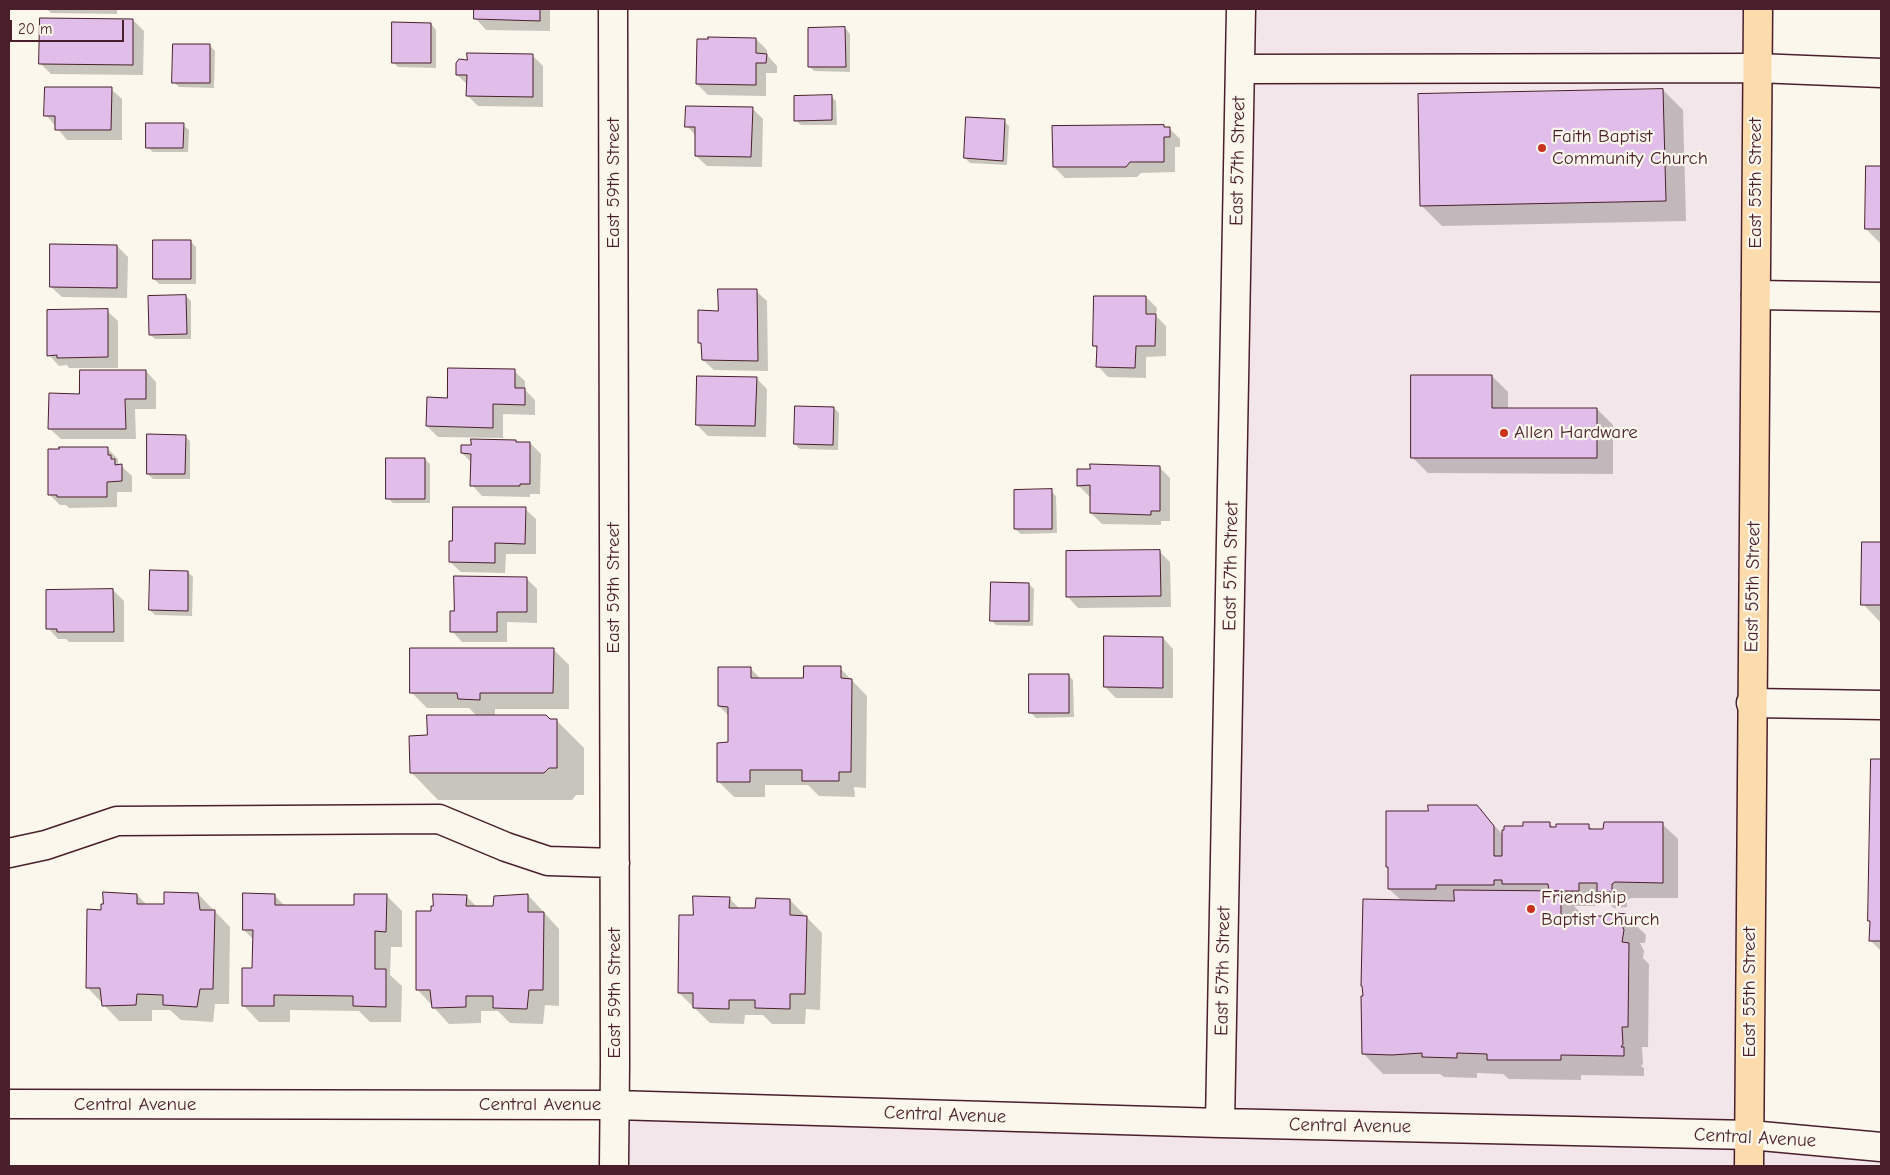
<!DOCTYPE html>
<html>
<head>
<meta charset="utf-8">
<style>
	body { margin:0 }
	#map { position:relative; width:1890px; height:1175px; overflow:hidden; background:#fbf7ec; font-family:"Comic Neue",sans-serif }
	canvas { display:block }
	.frame { position:absolute; inset:0; border:10px solid #4a1f2b; pointer-events:none }
	.scale { position:absolute; left:10px; top:20px; width:114px; height:22px; box-sizing:border-box; border:2px solid #4a1f2b; border-top:0; padding-left:6px; font-size:15px; line-height:18px; white-space:nowrap; color:#4a1f2b; -webkit-text-stroke:4px #fbf7ec; paint-order:stroke }
</style>
</head>
<body>
<div id="map">
<canvas width="1890" height="1175"></canvas>
<div class="frame"></div>
<div class="scale">20 m</div>
</div>
<script>
const g = document.querySelector('canvas').getContext('2d');
g.lineJoin = 'round';
function fillPath(path, color) {
  g.fillStyle = color;
  g.fill(path, 'evenodd');
}
function stroke(path, color, width, dash) {
  g.strokeStyle = color;
  g.lineWidth = width;
  g.lineCap = dash ? 'butt' : 'round';
  g.setLineDash(dash || []);
  g.stroke(path);
}
function drawText(font, color, halo, rows, align = 'center') {
  g.font = font + ' "Comic Neue",sans-serif';
  g.lineWidth = 4.5;
  g.setLineDash([]);
  g.textBaseline = 'middle';
  g.strokeStyle = halo;
  g.fillStyle = color;
  for (const [text, x, y, turn = 0] of rows) {
    g.save();
    g.translate(x, y);
    g.rotate((+turn || 0) * Math.PI / 180);
    g.textAlign = isNaN(turn) ? turn : align;
    if (halo) g.strokeText(text, 0, 0);
    g.fillText(text, 0, 0);
    g.restore();
  }
}
const built = new Path2D(`
	M 1241,9 L 1758,9 L 1750,1135 L 1881,1147 L 1881,1166 L 614,1166 L 615,1105 L 1220,1123 Z`);
const shadow = new Path2D(`
	M 47,9 L 117,9 L 117,14 L 51,13 Z
	M 476,9 L 550,9 L 550,31 L 486,30 L 476,19 Z
	M 133,20 L 144,31 L 143,75 L 51,74 L 41,64 Z
	M 431,24 L 436,30 L 436,68 L 398,67 L 393,62 Z
	M 845,28 L 850,34 L 850,72 L 814,71 L 809,66 Z
	M 756,39 L 767,50 L 767,55 L 777,66 L 777,73 L 766,73 L 766,96 L 708,95 L 697,84 Z
	M 210,46 L 215,51 L 214,88 L 179,87 L 174,82 Z
	M 532,55 L 543,66 L 543,107 L 478,106 L 468,96 L 468,85 L 457,75 Z
	M 111,89 L 122,99 L 122,140 L 67,140 L 46,115 Z
	M 1663,90 L 1683,110 L 1686,221 L 1442,226 L 1422,206 L 1419,96 Z
	M 831,96 L 836,101 L 837,125 L 801,125 L 795,120 Z
	M 752,108 L 763,119 L 762,167 L 707,166 L 696,156 L 696,136 L 687,126 Z
	M 1004,121 L 1009,126 L 1007,165 L 970,163 L 965,158 Z
	M 183,125 L 189,130 L 188,152 L 153,152 L 147,147 Z
	M 1165,128 L 1169,128 L 1180,139 L 1180,147 L 1175,147 L 1175,172 L 1141,173 L 1137,177 L 1065,178 L 1054,167 Z
	M 1867,168 L 1881,168 L 1881,244 L 1866,229 Z
	M 191,242 L 196,247 L 196,284 L 159,284 L 154,279 Z
	M 117,246 L 128,257 L 127,298 L 62,297 L 51,287 Z
	M 756,291 L 767,301 L 768,371 L 714,370 L 703,360 L 703,346 L 699,342 L 719,312 Z
	M 186,296 L 191,301 L 191,339 L 155,339 L 150,334 Z
	M 1146,297 L 1157,308 L 1156,316 L 1166,326 L 1166,356 L 1146,357 L 1146,378 L 1108,377 L 1098,366 L 1098,349 L 1094,346 Z
	M 107,311 L 118,321 L 118,368 L 69,368 L 67,365 L 59,366 L 49,355 Z
	M 146,371 L 156,382 L 156,409 L 135,409 L 136,439 L 61,439 L 50,429 L 81,395 Z
	M 514,371 L 525,381 L 525,390 L 535,400 L 535,415 L 503,414 L 503,438 L 438,437 L 427,426 L 449,399 Z
	M 1492,376 L 1508,392 L 1508,409 L 1597,409 L 1613,425 L 1613,474 L 1428,473 L 1413,458 Z
	M 756,378 L 767,389 L 766,437 L 708,436 L 697,425 Z
	M 834,408 L 839,413 L 838,450 L 800,449 L 795,444 Z
	M 185,436 L 190,441 L 190,479 L 153,479 L 148,474 Z
	M 516,441 L 518,443 L 530,443 L 541,454 L 540,494 L 530,494 L 530,497 L 482,496 L 472,485 L 472,463 L 462,453 Z
	M 107,448 L 118,459 L 118,463 L 132,476 L 132,492 L 117,492 L 117,507 L 69,508 L 66,505 L 60,505 L 49,494 Z
	M 425,459 L 430,464 L 430,503 L 393,503 L 388,498 Z
	M 1159,467 L 1170,478 L 1170,521 L 1161,521 L 1161,525 L 1102,524 L 1091,513 L 1091,496 L 1089,496 L 1078,485 Z
	M 1051,491 L 1056,496 L 1057,533 L 1021,534 L 1015,529 Z
	M 525,509 L 536,519 L 536,554 L 506,554 L 505,573 L 461,572 L 450,562 Z
	M 1863,543 L 1881,543 L 1881,623 L 1863,604 Z
	M 1159,551 L 1170,562 L 1171,607 L 1078,608 L 1068,597 Z
	M 188,572 L 193,577 L 192,616 L 155,615 L 150,610 Z
	M 526,578 L 537,589 L 537,623 L 507,622 L 507,642 L 462,642 L 452,631 Z
	M 1029,584 L 1034,589 L 1033,626 L 996,625 L 991,620 Z
	M 113,590 L 124,601 L 124,642 L 69,642 L 66,639 L 58,639 L 48,628 Z
	M 1163,638 L 1173,649 L 1173,698 L 1116,698 L 1105,687 Z
	M 553,649 L 569,665 L 569,709 L 495,709 L 495,717 L 557,721 L 584,748 L 584,795 L 576,795 L 572,800 L 438,800 L 411,772 L 428,737 L 477,716 L 469,708 L 427,708 L 411,692 Z
	M 840,668 L 867,696 L 866,788 L 854,787 L 855,797 L 819,796 L 808,785 L 765,785 L 765,797 L 734,797 L 718,781 L 729,744 L 729,716 L 719,706 L 751,669 L 761,679 L 805,680 Z
	M 1068,675 L 1073,680 L 1074,717 L 1036,718 L 1031,713 Z
	M 1872,761 L 1881,761 L 1881,951 L 1871,941 Z
	M 1476,806 L 1504,836 L 1524,827 L 1549,823 L 1554,828 L 1588,825 L 1594,831 L 1662,824 L 1678,839 L 1678,898 L 1631,898 L 1627,900 L 1627,907 L 1614,908 L 1605,899 L 1594,898 L 1595,906 L 1574,906 L 1581,913 L 1581,917 L 1617,918 L 1625,915 L 1646,935 L 1645,943 L 1640,943 L 1644,951 L 1643,958 L 1649,964 L 1648,1047 L 1642,1047 L 1643,1064 L 1641,1066 L 1644,1068 L 1644,1076 L 1581,1075 L 1581,1080 L 1509,1079 L 1503,1074 L 1477,1073 L 1477,1078 L 1444,1077 L 1440,1074 L 1383,1074 L 1363,1053 L 1364,997 L 1402,901 L 1389,889 L 1389,869 L 1387,867 L 1429,813 Z
	M 198,894 L 230,927 L 229,1004 L 215,1004 L 213,1022 L 181,1020 L 170,1010 L 152,1010 L 152,1021 L 119,1021 L 87,987 L 102,911 L 137,895 L 147,905 L 165,906 Z
	M 274,895 L 285,906 L 355,906 L 386,895 L 402,911 L 402,947 L 391,947 L 390,975 L 402,986 L 401,1022 L 370,1022 L 359,1011 L 290,1010 L 290,1022 L 259,1022 L 244,1006 L 254,969 L 254,940 L 244,930 Z
	M 528,895 L 559,929 L 559,1006 L 545,1005 L 543,1024 L 510,1023 L 498,1011 L 481,1011 L 481,1023 L 449,1024 L 417,989 L 432,912 L 466,896 L 477,907 L 495,908 Z
	M 729,898 L 740,909 L 757,910 L 790,900 L 822,933 L 820,1010 L 806,1009 L 805,1024 L 772,1024 L 763,1015 L 745,1015 L 744,1024 L 710,1023 L 679,993 L 694,917 Z`);
const building = new Path2D(`
	M 474,9 L 540,9 L 540,21 L 474,19 Z
	M 40,18 L 133,19 L 133,65 L 39,64 Z
	M 392,22 L 431,23 L 431,63 L 392,63 Z
	M 845,27 L 846,67 L 808,67 L 808,28 Z
	M 708,37 L 756,38 L 756,53 L 767,54 L 766,63 L 756,63 L 756,85 L 696,84 L 697,39 L 708,39 Z
	M 173,44 L 210,44 L 210,83 L 172,83 Z
	M 467,53 L 533,54 L 533,97 L 466,96 L 467,75 L 456,75 L 456,63 L 459,59 L 467,60 Z
	M 45,87 L 112,87 L 111,130 L 55,130 L 55,116 L 44,116 Z
	M 1663,89 L 1666,201 L 1420,206 L 1418,94 Z
	M 832,95 L 832,120 L 794,121 L 794,96 Z
	M 686,106 L 753,107 L 751,157 L 695,156 L 695,127 L 685,127 Z
	M 966,117 L 1005,119 L 1003,161 L 964,158 Z
	M 146,123 L 184,123 L 183,148 L 146,148 Z
	M 1164,125 L 1164,127 L 1170,127 L 1170,137 L 1164,137 L 1164,162 L 1130,162 L 1126,167 L 1053,167 L 1052,126 Z
	M 1866,166 L 1881,166 L 1881,229 L 1865,229 Z
	M 153,240 L 191,240 L 191,279 L 153,279 Z
	M 50,244 L 117,245 L 117,288 L 50,287 Z
	M 718,289 L 757,289 L 758,361 L 702,360 L 701,343 L 698,343 L 698,310 L 718,311 Z
	M 186,295 L 187,334 L 149,335 L 148,296 Z
	M 1094,296 L 1146,296 L 1146,314 L 1156,314 L 1155,346 L 1136,346 L 1135,368 L 1096,367 L 1097,346 L 1093,346 Z
	M 108,309 L 108,357 L 57,358 L 57,355 L 47,356 L 47,310 Z
	M 448,368 L 515,369 L 515,388 L 525,388 L 525,405 L 493,404 L 493,428 L 426,426 L 427,397 L 447,398 Z
	M 80,370 L 146,370 L 146,399 L 125,399 L 126,429 L 48,429 L 49,393 L 79,394 Z
	M 1411,375 L 1492,375 L 1492,408 L 1597,408 L 1597,458 L 1411,458 Z
	M 697,376 L 757,377 L 755,426 L 696,425 Z
	M 795,406 L 834,407 L 833,445 L 794,444 Z
	M 147,434 L 186,435 L 185,474 L 147,474 Z
	M 471,439 L 516,440 L 516,442 L 530,442 L 530,484 L 520,484 L 520,486 L 470,486 L 471,454 L 461,453 L 461,445 L 471,445 Z
	M 59,447 L 108,447 L 108,455 L 111,455 L 111,459 L 115,459 L 115,465 L 122,464 L 122,481 L 107,482 L 107,497 L 57,497 L 57,495 L 48,495 L 48,449 L 59,449 Z
	M 386,458 L 425,458 L 425,499 L 386,499 Z
	M 1090,464 L 1160,466 L 1160,511 L 1151,511 L 1151,515 L 1090,513 L 1090,485 L 1077,486 L 1077,469 L 1090,469 Z
	M 1052,489 L 1052,529 L 1014,529 L 1014,490 Z
	M 453,507 L 526,507 L 525,544 L 495,543 L 495,563 L 449,562 L 449,541 L 452,541 Z
	M 1862,542 L 1881,542 L 1881,605 L 1861,605 Z
	M 1160,550 L 1161,596 L 1066,597 L 1066,551 Z
	M 150,570 L 188,571 L 188,611 L 149,610 Z
	M 454,576 L 527,577 L 527,612 L 497,612 L 497,632 L 450,632 L 450,611 L 454,611 Z
	M 991,582 L 1029,583 L 1029,621 L 990,621 Z
	M 113,589 L 114,632 L 57,632 L 57,629 L 46,629 L 46,590 Z
	M 1104,636 L 1163,637 L 1163,688 L 1104,687 Z
	M 410,648 L 554,648 L 553,693 L 480,693 L 480,700 L 458,699 L 457,693 L 410,693 Z
	M 804,666 L 841,666 L 841,678 L 852,679 L 851,772 L 839,772 L 839,781 L 802,781 L 802,770 L 750,770 L 750,782 L 717,782 L 717,743 L 728,742 L 728,707 L 718,706 L 718,667 L 751,667 L 751,678 L 803,678 Z
	M 1029,674 L 1069,674 L 1069,713 L 1029,713 Z
	M 427,715 L 546,715 L 550,719 L 557,719 L 557,768 L 549,768 L 544,773 L 410,773 L 409,736 L 427,735 Z
	M 1871,759 L 1881,759 L 1881,941 L 1869,941 L 1870,921 L 1868,921 Z
	M 1428,805 L 1477,805 L 1494,826 L 1494,856 L 1502,856 L 1502,830 L 1504,830 L 1504,826 L 1523,826 L 1523,822 L 1550,822 L 1550,827 L 1556,827 L 1556,824 L 1589,824 L 1589,829 L 1603,829 L 1604,822 L 1663,822 L 1663,883 L 1615,882 L 1612,884 L 1612,892 L 1597,892 L 1597,883 L 1579,883 L 1579,891 L 1549,891 L 1548,884 L 1502,884 L 1502,880 L 1494,880 L 1494,885 L 1436,885 L 1436,889 L 1388,889 L 1388,867 L 1386,867 L 1386,811 L 1428,811 Z
	M 1454,890 L 1561,891 L 1561,916 L 1616,916 L 1616,913 L 1626,914 L 1626,924 L 1621,923 L 1624,930 L 1622,942 L 1629,943 L 1628,1027 L 1622,1027 L 1623,1044 L 1621,1047 L 1624,1047 L 1624,1056 L 1561,1055 L 1561,1060 L 1487,1060 L 1487,1054 L 1457,1053 L 1457,1058 L 1422,1057 L 1422,1053 L 1392,1055 L 1362,1054 L 1361,996 L 1363,996 L 1362,986 L 1361,986 L 1363,899 L 1454,901 Z
	M 103,892 L 137,894 L 137,904 L 164,904 L 164,892 L 198,893 L 200,910 L 215,910 L 213,989 L 200,989 L 197,1007 L 163,1005 L 163,995 L 137,994 L 136,1005 L 102,1006 L 100,988 L 86,988 L 87,909 L 101,910 L 101,904 L 103,904 Z
	M 243,893 L 275,894 L 275,905 L 354,905 L 354,894 L 387,894 L 386,932 L 375,931 L 375,969 L 386,969 L 386,1007 L 353,1006 L 353,996 L 274,995 L 274,1006 L 242,1006 L 242,968 L 252,968 L 253,930 L 243,930 Z
	M 433,894 L 467,895 L 466,906 L 493,906 L 494,896 L 528,894 L 528,912 L 544,912 L 543,990 L 529,990 L 527,1009 L 493,1008 L 493,996 L 466,996 L 466,1007 L 432,1008 L 430,990 L 416,990 L 416,911 L 431,911 L 431,906 L 433,906 Z
	M 693,896 L 730,897 L 729,908 L 755,908 L 756,898 L 790,899 L 790,915 L 807,916 L 805,994 L 790,994 L 790,1009 L 755,1008 L 755,1000 L 729,1000 L 729,1009 L 693,1008 L 693,993 L 678,993 L 679,915 L 693,915 Z`);
const minor = new Path2D(`
	M 613,9 L 615,1064 L 614,1166
	M 1240,69 L 1757,68 L 1881,73
	M 1756,295 L 1881,297
	M 1751,703 L 1881,705
	M 9,853 L 46,845 L 117,821 L 439,819 L 506,847 L 548,861 L 615,863
	M 9,1104 L 615,1105 L 1220,1123 L 1750,1135 L 1881,1147
	M 1220,1123 L 1241,9`);
const major = new Path2D(`
	M 1749,1166 L 1758,9`);
const markers = [
	[1542,148,5,"#c8321e"],
	[1504,433,5,"#c8321e"],
	[1531,909,5,"#c8321e"]
];
const poiNames = [
	["Faith Baptist",1552,137],
	["Community Church",1552,159],
	["Allen Hardware",1514,433],
	["Friendship",1541,898],
	["Baptist Church",1541,920]
];
const streetNames = [
	["East 57th Street",1238,161,-89],
	["East 59th Street",614,183,-90],
	["East 55th Street",1756,183,-90],
	["East 57th Street",1231,566,-89],
	["East 55th Street",1753,587,-89],
	["East 59th Street",614,588,-90],
	["East 57th Street",1223,971,-89],
	["East 55th Street",1750,992,-90],
	["East 59th Street",615,993,-90],
	["Central Avenue",135,1105],
	["Central Avenue",540,1105],
	["Central Avenue",945,1115,2],
	["Central Avenue",1350,1126,1],
	["Central Avenue",1755,1138,3]
];
fillPath(built, '#f3e6eb');
fillPath(shadow, '#0003');
fillPath(building, '#e1bee9');
stroke(building, '#4a1f2b', 1);
stroke(minor, '#4a1f2b', 31);
stroke(major, '#4a1f2b', 31);
stroke(minor, '#fbf7ec', 28);
stroke(major, '#fcdcac', 28);
for (const [x, y, r, color] of markers) {
  const dot = new Path2D();
  dot.arc(x, y, r, 0, 2 * Math.PI);
  g.fillStyle = color;
  g.fill(dot);
  stroke(dot, '#fbf7ec', 2);
}
drawText('19px', '#4a1f2b', '#fbf7ec', poiNames, 'left');
drawText('19px', '#4a1f2b', '#fbf7ec', streetNames);
</script>
</body>
</html>
